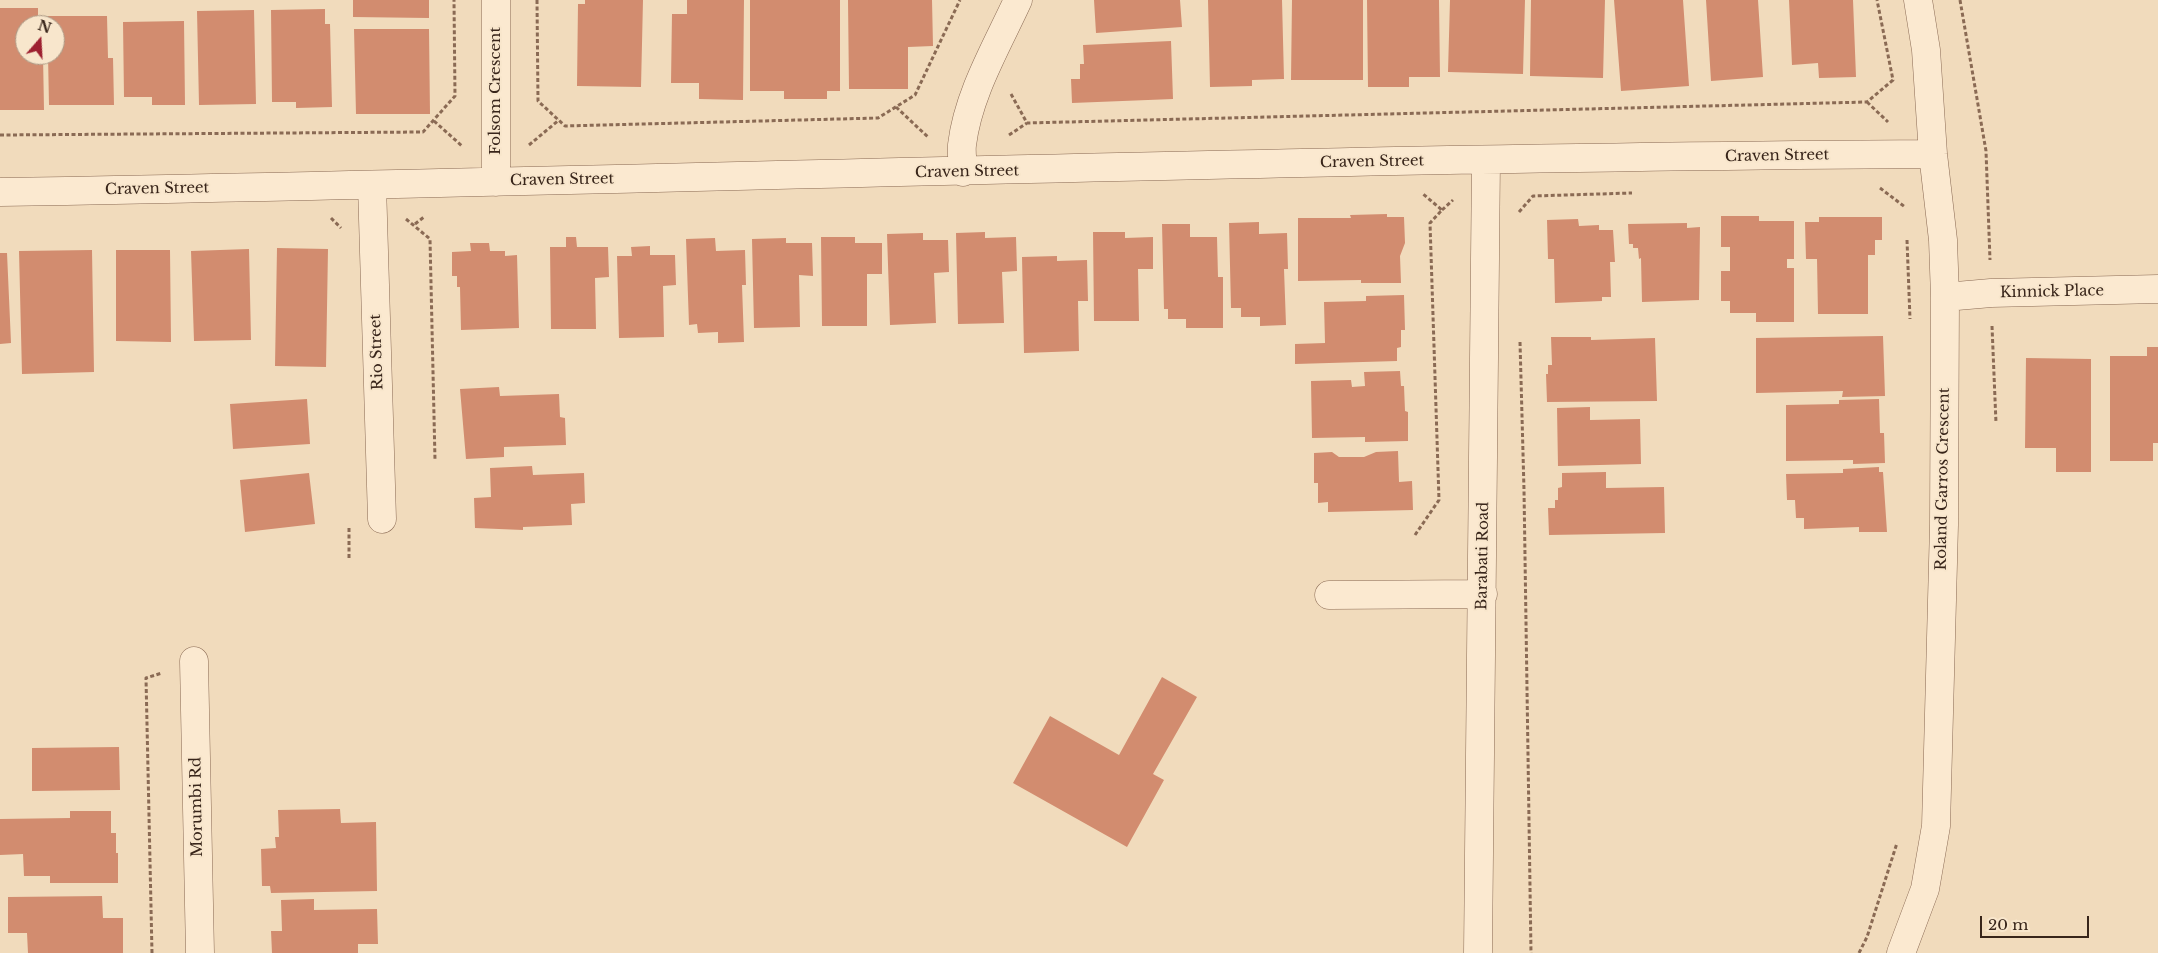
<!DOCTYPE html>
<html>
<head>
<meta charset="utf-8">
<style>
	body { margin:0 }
	#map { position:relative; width:2158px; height:953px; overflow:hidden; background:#f1dbbc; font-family:"Libre Baskerville",serif }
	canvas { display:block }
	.north { position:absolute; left:15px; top:15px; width:50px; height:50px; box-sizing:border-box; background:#f8e6cc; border:1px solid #ab9985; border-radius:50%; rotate:19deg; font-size:14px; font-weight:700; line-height:20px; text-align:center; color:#38251a }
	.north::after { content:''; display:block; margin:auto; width:18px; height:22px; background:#9d2030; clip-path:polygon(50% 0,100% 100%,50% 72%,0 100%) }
	.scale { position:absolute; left:1980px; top:916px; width:109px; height:22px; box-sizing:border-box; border:2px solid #38251a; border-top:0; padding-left:6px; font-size:15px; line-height:18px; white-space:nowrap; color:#38251a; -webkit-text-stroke:4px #f8e6cc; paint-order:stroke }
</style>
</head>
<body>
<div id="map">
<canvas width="2158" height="953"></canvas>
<div class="north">N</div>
<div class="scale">20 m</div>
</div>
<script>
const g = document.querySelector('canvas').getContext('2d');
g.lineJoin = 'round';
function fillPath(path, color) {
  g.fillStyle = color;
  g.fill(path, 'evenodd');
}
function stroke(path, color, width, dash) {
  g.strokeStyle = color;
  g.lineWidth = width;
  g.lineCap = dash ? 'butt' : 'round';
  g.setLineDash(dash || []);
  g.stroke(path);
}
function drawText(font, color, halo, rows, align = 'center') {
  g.font = font + ' "Libre Baskerville",serif';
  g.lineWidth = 4;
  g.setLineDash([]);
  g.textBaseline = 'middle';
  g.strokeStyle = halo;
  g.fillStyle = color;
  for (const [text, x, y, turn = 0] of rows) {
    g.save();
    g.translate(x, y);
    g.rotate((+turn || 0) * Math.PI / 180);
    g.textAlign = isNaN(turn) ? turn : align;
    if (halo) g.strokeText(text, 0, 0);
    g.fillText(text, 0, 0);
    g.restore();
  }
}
const building = new Path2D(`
	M 353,0 L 429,0 L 429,18 L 353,17 Z
	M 585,0 L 643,0 L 641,87 L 577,86 L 578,4 L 585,4 Z
	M 687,0 L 744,0 L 743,100 L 699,99 L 699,83 L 671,83 L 672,14 L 687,14 Z
	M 750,0 L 840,0 L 840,91 L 827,91 L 827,99 L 784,99 L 784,91 L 750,91 Z
	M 848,0 L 932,0 L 933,46 L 908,47 L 908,89 L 849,89 Z
	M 1094,0 L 1180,0 L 1182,27 L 1096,33 Z
	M 1208,0 L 1282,0 L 1284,79 L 1252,80 L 1252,86 L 1210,87 Z
	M 1292,0 L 1363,0 L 1363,80 L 1291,80 Z
	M 1367,0 L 1439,0 L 1440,77 L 1409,77 L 1409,87 L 1368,87 Z
	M 1450,0 L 1525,0 L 1523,74 L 1448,72 Z
	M 1531,0 L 1605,0 L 1603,78 L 1530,76 Z
	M 1614,0 L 1683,0 L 1689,86 L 1621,91 Z
	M 1706,0 L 1758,0 L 1763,77 L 1711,81 Z
	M 1789,0 L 1853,0 L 1856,77 L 1819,78 L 1818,63 L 1792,65 Z
	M 0,8 L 38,8 L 38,25 L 25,25 L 25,55 L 43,55 L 44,110 L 0,110 Z
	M 325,9 L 325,24 L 330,24 L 332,107 L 296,108 L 296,102 L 272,102 L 271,10 Z
	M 254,10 L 256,104 L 199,105 L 197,11 Z
	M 48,16 L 107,16 L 108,58 L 113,58 L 114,105 L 49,105 L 48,55 L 55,55 L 55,25 L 48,25 Z
	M 184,21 L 185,105 L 152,105 L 152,97 L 124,97 L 123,22 Z
	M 354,29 L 429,29 L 430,114 L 356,114 Z
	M 1171,41 L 1173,99 L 1072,103 L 1071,79 L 1080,79 L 1080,64 L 1084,64 L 1083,45 Z
	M 1387,214 L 1387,217 L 1404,217 L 1405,243 L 1400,256 L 1401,283 L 1361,283 L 1361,280 L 1298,281 L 1298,218 L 1351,218 L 1350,215 Z
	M 1721,216 L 1759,216 L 1759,221 L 1794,221 L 1794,259 L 1787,259 L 1787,268 L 1794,268 L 1794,322 L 1756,322 L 1756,313 L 1730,313 L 1730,301 L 1721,301 L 1721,271 L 1730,271 L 1730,247 L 1721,247 Z
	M 1819,217 L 1882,217 L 1882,240 L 1875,240 L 1875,255 L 1868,255 L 1868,314 L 1818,314 L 1817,259 L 1806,259 L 1805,222 L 1819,222 Z
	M 1578,219 L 1579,226 L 1599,225 L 1599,230 L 1613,230 L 1615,262 L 1610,262 L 1611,297 L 1602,297 L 1602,301 L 1555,303 L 1554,259 L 1548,259 L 1547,220 Z
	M 1259,222 L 1259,234 L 1287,233 L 1288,269 L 1284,269 L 1286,325 L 1260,326 L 1260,317 L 1241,317 L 1241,308 L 1231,308 L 1229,223 Z
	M 1687,223 L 1687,228 L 1700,227 L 1699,300 L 1642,302 L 1641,258 L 1639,259 L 1638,248 L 1633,248 L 1633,244 L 1629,244 L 1628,224 Z
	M 1162,224 L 1190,224 L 1190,237 L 1217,237 L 1218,277 L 1223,277 L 1223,328 L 1186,328 L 1186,319 L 1168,319 L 1168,309 L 1164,309 Z
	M 985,232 L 985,238 L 1016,237 L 1017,271 L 1002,272 L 1004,323 L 958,324 L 956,233 Z
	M 1093,232 L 1125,232 L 1125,238 L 1153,237 L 1153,269 L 1138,269 L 1139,321 L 1094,321 Z
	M 923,233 L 923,240 L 948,240 L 949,272 L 934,273 L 936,323 L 890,325 L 887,234 Z
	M 566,237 L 576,237 L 577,247 L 608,247 L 609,277 L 595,278 L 596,329 L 551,329 L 550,247 L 566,247 Z
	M 821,237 L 855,237 L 855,243 L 882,243 L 882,274 L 867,274 L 867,326 L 822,326 Z
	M 715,238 L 716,251 L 745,250 L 746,285 L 742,285 L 744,342 L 718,343 L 718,332 L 698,333 L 697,324 L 689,325 L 686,239 Z
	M 786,238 L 786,243 L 812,243 L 813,276 L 799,275 L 800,327 L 754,328 L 752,239 Z
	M 470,243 L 489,243 L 490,251 L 505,251 L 505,256 L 517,255 L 519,328 L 461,330 L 460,287 L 457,287 L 457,276 L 452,276 L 452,252 L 471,251 Z
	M 650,246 L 650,255 L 675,255 L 676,285 L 663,286 L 664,337 L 619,338 L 617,256 L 632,256 L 631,247 Z
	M 277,248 L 328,249 L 326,367 L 275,366 Z
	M 249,249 L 251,340 L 194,341 L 191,251 Z
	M 92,250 L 94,372 L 22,374 L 19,251 Z
	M 116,250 L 170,250 L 171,342 L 116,341 Z
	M 0,253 L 7,253 L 11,343 L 0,344 Z
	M 1057,256 L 1057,261 L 1087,260 L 1088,301 L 1078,301 L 1079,351 L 1024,353 L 1022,257 Z
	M 1404,295 L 1405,330 L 1401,330 L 1401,347 L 1397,348 L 1397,361 L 1295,364 L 1295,344 L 1325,343 L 1324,302 L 1366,301 L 1366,296 Z
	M 1883,336 L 1885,396 L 1842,397 L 1843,391 L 1756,393 L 1756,338 Z
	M 1551,337 L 1591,337 L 1591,340 L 1655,338 L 1657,401 L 1547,402 L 1546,374 L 1548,374 L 1548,365 L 1552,365 Z
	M 2147,347 L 2158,347 L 2158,443 L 2153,443 L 2153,461 L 2110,461 L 2110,356 L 2147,356 Z
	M 2026,358 L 2091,359 L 2091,472 L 2056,472 L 2056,448 L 2025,448 Z
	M 1400,371 L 1401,386 L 1404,386 L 1405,411 L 1408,412 L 1408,441 L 1365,442 L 1365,437 L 1312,438 L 1311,381 L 1351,380 L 1352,387 L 1365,386 L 1364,372 Z
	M 499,387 L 500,396 L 559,394 L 560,417 L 565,418 L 566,445 L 504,447 L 504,457 L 466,459 L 460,389 Z
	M 307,399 L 310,444 L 233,449 L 230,404 Z
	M 1879,399 L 1880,433 L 1884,433 L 1885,463 L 1853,464 L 1853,460 L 1786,461 L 1786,405 L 1839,404 L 1839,400 Z
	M 1590,407 L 1590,420 L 1640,419 L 1641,464 L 1558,466 L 1557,408 Z
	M 1398,451 L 1399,482 L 1412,481 L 1413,510 L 1328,512 L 1328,502 L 1318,503 L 1318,483 L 1314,483 L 1314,453 L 1332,452 L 1339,457 L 1364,457 L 1376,452 Z
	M 532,466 L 533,475 L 584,473 L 585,503 L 571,504 L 572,525 L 523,527 L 523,530 L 475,528 L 474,498 L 491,497 L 490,468 Z
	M 1879,467 L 1879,472 L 1883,472 L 1887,532 L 1859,532 L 1859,527 L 1804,529 L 1804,518 L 1796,518 L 1795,500 L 1787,500 L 1786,474 L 1843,473 L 1843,469 Z
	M 1606,472 L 1606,488 L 1664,487 L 1665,533 L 1549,535 L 1548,508 L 1555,508 L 1555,500 L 1558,500 L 1558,488 L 1562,487 L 1562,473 Z
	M 309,473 L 315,524 L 245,532 L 240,480 Z
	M 1162,677 L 1197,697 L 1153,774 L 1164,780 L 1127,847 L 1013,783 L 1050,716 L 1119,755 Z
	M 119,747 L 120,790 L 32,791 L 32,748 Z
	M 340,809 L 341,823 L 376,822 L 377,891 L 271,893 L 270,886 L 262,886 L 261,849 L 276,848 L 275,837 L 279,837 L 278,810 Z
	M 70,811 L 111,811 L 111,833 L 116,833 L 116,853 L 118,853 L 118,883 L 50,883 L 50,876 L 24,876 L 23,854 L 0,855 L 0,819 L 70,818 Z
	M 102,896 L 103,918 L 123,918 L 123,953 L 28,953 L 27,933 L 8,933 L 8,897 Z
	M 314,899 L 314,910 L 377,909 L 378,944 L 358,944 L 358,953 L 272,953 L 271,931 L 282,931 L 281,900 Z`);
const path = new Path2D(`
	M 537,0 L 538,101 L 565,126 L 878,118 L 915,95 L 960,0
	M 1960,0 L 1986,151 L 1990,260
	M 1011,94 L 1027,123 L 1867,102 L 1893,80 L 1877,0
	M 1867,102 L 1888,122
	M 896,107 L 929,138
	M 434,121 L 462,146
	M 0,135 L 423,132 L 455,96 L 454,0
	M 1009,135 L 1027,123
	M 529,145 L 559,120
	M 1880,188 L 1905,207
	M 1442,210 L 1453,200
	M 1519,212 L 1533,196 L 1632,193
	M 331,218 L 341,228
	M 406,219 L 430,239 L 435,460
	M 415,224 L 424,217
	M 1907,240 L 1910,319
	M 1992,326 L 1996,423
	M 1520,342 L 1524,490 L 1531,953
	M 349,528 L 349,559
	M 1415,535 L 1439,500 L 1430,223 L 1442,210 L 1423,194
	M 152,953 L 146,678 L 162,673
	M 1859,953 L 1867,937 L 1897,843`);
const street = new Path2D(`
	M 496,0 L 496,182
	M 963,172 C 963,163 961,153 962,145 C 968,94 997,46 1018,0
	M 372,185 L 382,519
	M 0,192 C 644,181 1289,158 1933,154
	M 1945,297 L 1991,293 L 2158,289
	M 1329,595 L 1483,594
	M 194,661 L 200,953
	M 1478,953 L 1486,160
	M 1901,953 L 1925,889 L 1936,826 L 1944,525 L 1945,297 L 1943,240 L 1933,154 L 1926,50 L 1918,0`);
const streetNames = [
	["Folsom Crescent",496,91,-90],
	["Craven Street",1777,156,-1],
	["Craven Street",1372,162,-1],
	["Craven Street",967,172,-1],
	["Craven Street",562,180,-1],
	["Craven Street",157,189,-1],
	["Kinnick Place",2052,292,-1],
	["Rio Street",377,352,-92],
	["Roland Garros Crescent",1943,479,-89],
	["Barabati Road",1483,556,-89],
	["Morumbi Rd",197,807,-91]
];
fillPath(building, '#d28c6f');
stroke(street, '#8a6a54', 29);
stroke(path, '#8a6a54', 3, [4, 2.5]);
stroke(street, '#fbe9d0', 28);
drawText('15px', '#38251a', '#f8e6cc', streetNames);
</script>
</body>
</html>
